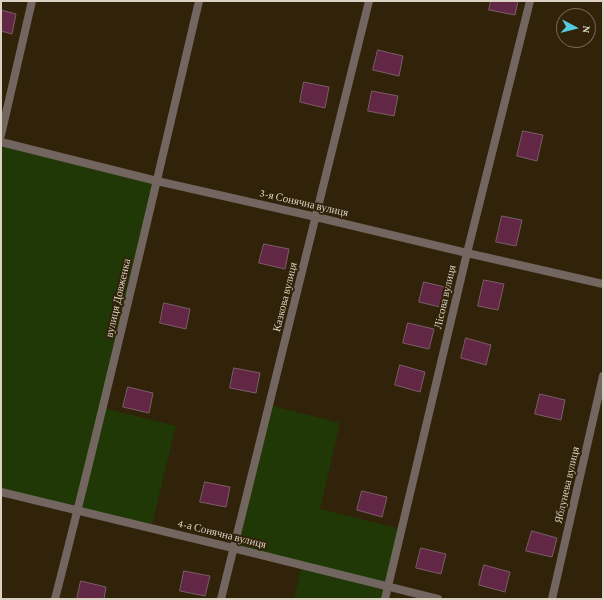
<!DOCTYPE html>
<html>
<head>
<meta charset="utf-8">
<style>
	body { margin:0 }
	#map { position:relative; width:604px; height:600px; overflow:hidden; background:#31220a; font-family:"Crimson Pro",serif }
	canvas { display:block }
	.frame { position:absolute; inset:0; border:2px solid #dbd2c4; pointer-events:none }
	.north { position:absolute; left:556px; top:8px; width:40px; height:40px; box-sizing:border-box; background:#31220a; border:1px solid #756854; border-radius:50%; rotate:97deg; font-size:11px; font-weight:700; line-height:16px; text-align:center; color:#dbd2c4 }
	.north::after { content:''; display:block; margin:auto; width:14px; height:18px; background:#54cadc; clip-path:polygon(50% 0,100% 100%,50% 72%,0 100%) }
</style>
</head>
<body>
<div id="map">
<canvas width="604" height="600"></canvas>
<div class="frame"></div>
<div class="north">N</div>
</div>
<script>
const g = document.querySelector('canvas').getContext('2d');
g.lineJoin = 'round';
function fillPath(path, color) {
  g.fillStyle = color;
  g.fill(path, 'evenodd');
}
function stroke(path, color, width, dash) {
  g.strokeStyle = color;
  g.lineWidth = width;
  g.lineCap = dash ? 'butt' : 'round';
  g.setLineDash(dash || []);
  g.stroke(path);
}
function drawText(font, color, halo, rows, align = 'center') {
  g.font = font + ' "Crimson Pro",serif';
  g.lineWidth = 4;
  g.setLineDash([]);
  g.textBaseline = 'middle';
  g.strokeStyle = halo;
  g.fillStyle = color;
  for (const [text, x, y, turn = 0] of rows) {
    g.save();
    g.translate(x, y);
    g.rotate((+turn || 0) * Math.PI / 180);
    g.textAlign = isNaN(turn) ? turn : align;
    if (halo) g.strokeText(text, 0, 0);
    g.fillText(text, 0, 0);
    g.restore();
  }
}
const green = new Path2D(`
	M 1,142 L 157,181 L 103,408 L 176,426 L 151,528 L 1,492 Z
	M 269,405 L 340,423 L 320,509 L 402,529 L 385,599 L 294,599 L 302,565 L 233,548 Z`);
const building = new Path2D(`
	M 491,1 L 518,1 L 515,15 L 489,10 Z
	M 1,10 L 16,14 L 12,34 L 1,31 Z
	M 378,50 L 403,56 L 399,76 L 373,70 Z
	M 304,82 L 329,87 L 325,108 L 300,102 Z
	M 372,91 L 398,96 L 394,116 L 368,111 Z
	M 523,131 L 543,135 L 537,161 L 517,156 Z
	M 502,216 L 522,220 L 516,246 L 496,242 Z
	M 264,244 L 289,249 L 285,269 L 259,263 Z
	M 484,280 L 504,284 L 498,310 L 478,306 Z
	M 424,282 L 449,288 L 444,308 L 419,302 Z
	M 164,303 L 190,309 L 186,329 L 160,323 Z
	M 408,323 L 434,329 L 429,349 L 403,343 Z
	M 466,338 L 491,345 L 486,365 L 461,358 Z
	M 400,365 L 425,372 L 420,392 L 395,385 Z
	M 234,368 L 260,373 L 256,393 L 230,388 Z
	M 128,387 L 153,393 L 149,413 L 123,407 Z
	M 540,394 L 565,400 L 561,420 L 535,414 Z
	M 205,482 L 230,487 L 226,507 L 200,502 Z
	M 362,491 L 387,497 L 382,517 L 357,510 Z
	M 532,531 L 557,538 L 552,557 L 526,551 Z
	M 421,548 L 446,554 L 441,574 L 416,568 Z
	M 484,565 L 510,572 L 505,592 L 479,585 Z
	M 184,571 L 210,576 L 205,596 L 180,591 Z
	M 81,581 L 106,587 L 104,599 L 77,599 Z`);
const minor = new Path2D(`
	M 1,135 L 32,1
	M 1,142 L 157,181 L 316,217 L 467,253 L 603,284
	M 1,492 L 233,548 L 438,599
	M 55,599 C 106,401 152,201 199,1
	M 221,599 L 369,1
	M 385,599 L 467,253 L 530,1
	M 552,599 L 603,376`);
const streetNames = [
	["3-я Сонячна вулиця",304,203,13],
	["Казкова вулиця",285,297,-76],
	["Лісова вулиця",445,297,-77],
	["вулиця Довженка",118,298,-77],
	["Яблунева вулиця",567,485,-77],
	["4-а Сонячна вулиця",222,534,14]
];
fillPath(green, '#1f3806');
fillPath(building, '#622745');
stroke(building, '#7b5d69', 1);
stroke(minor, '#736560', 8);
drawText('11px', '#dbd2c4', '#31220a', streetNames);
</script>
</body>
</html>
